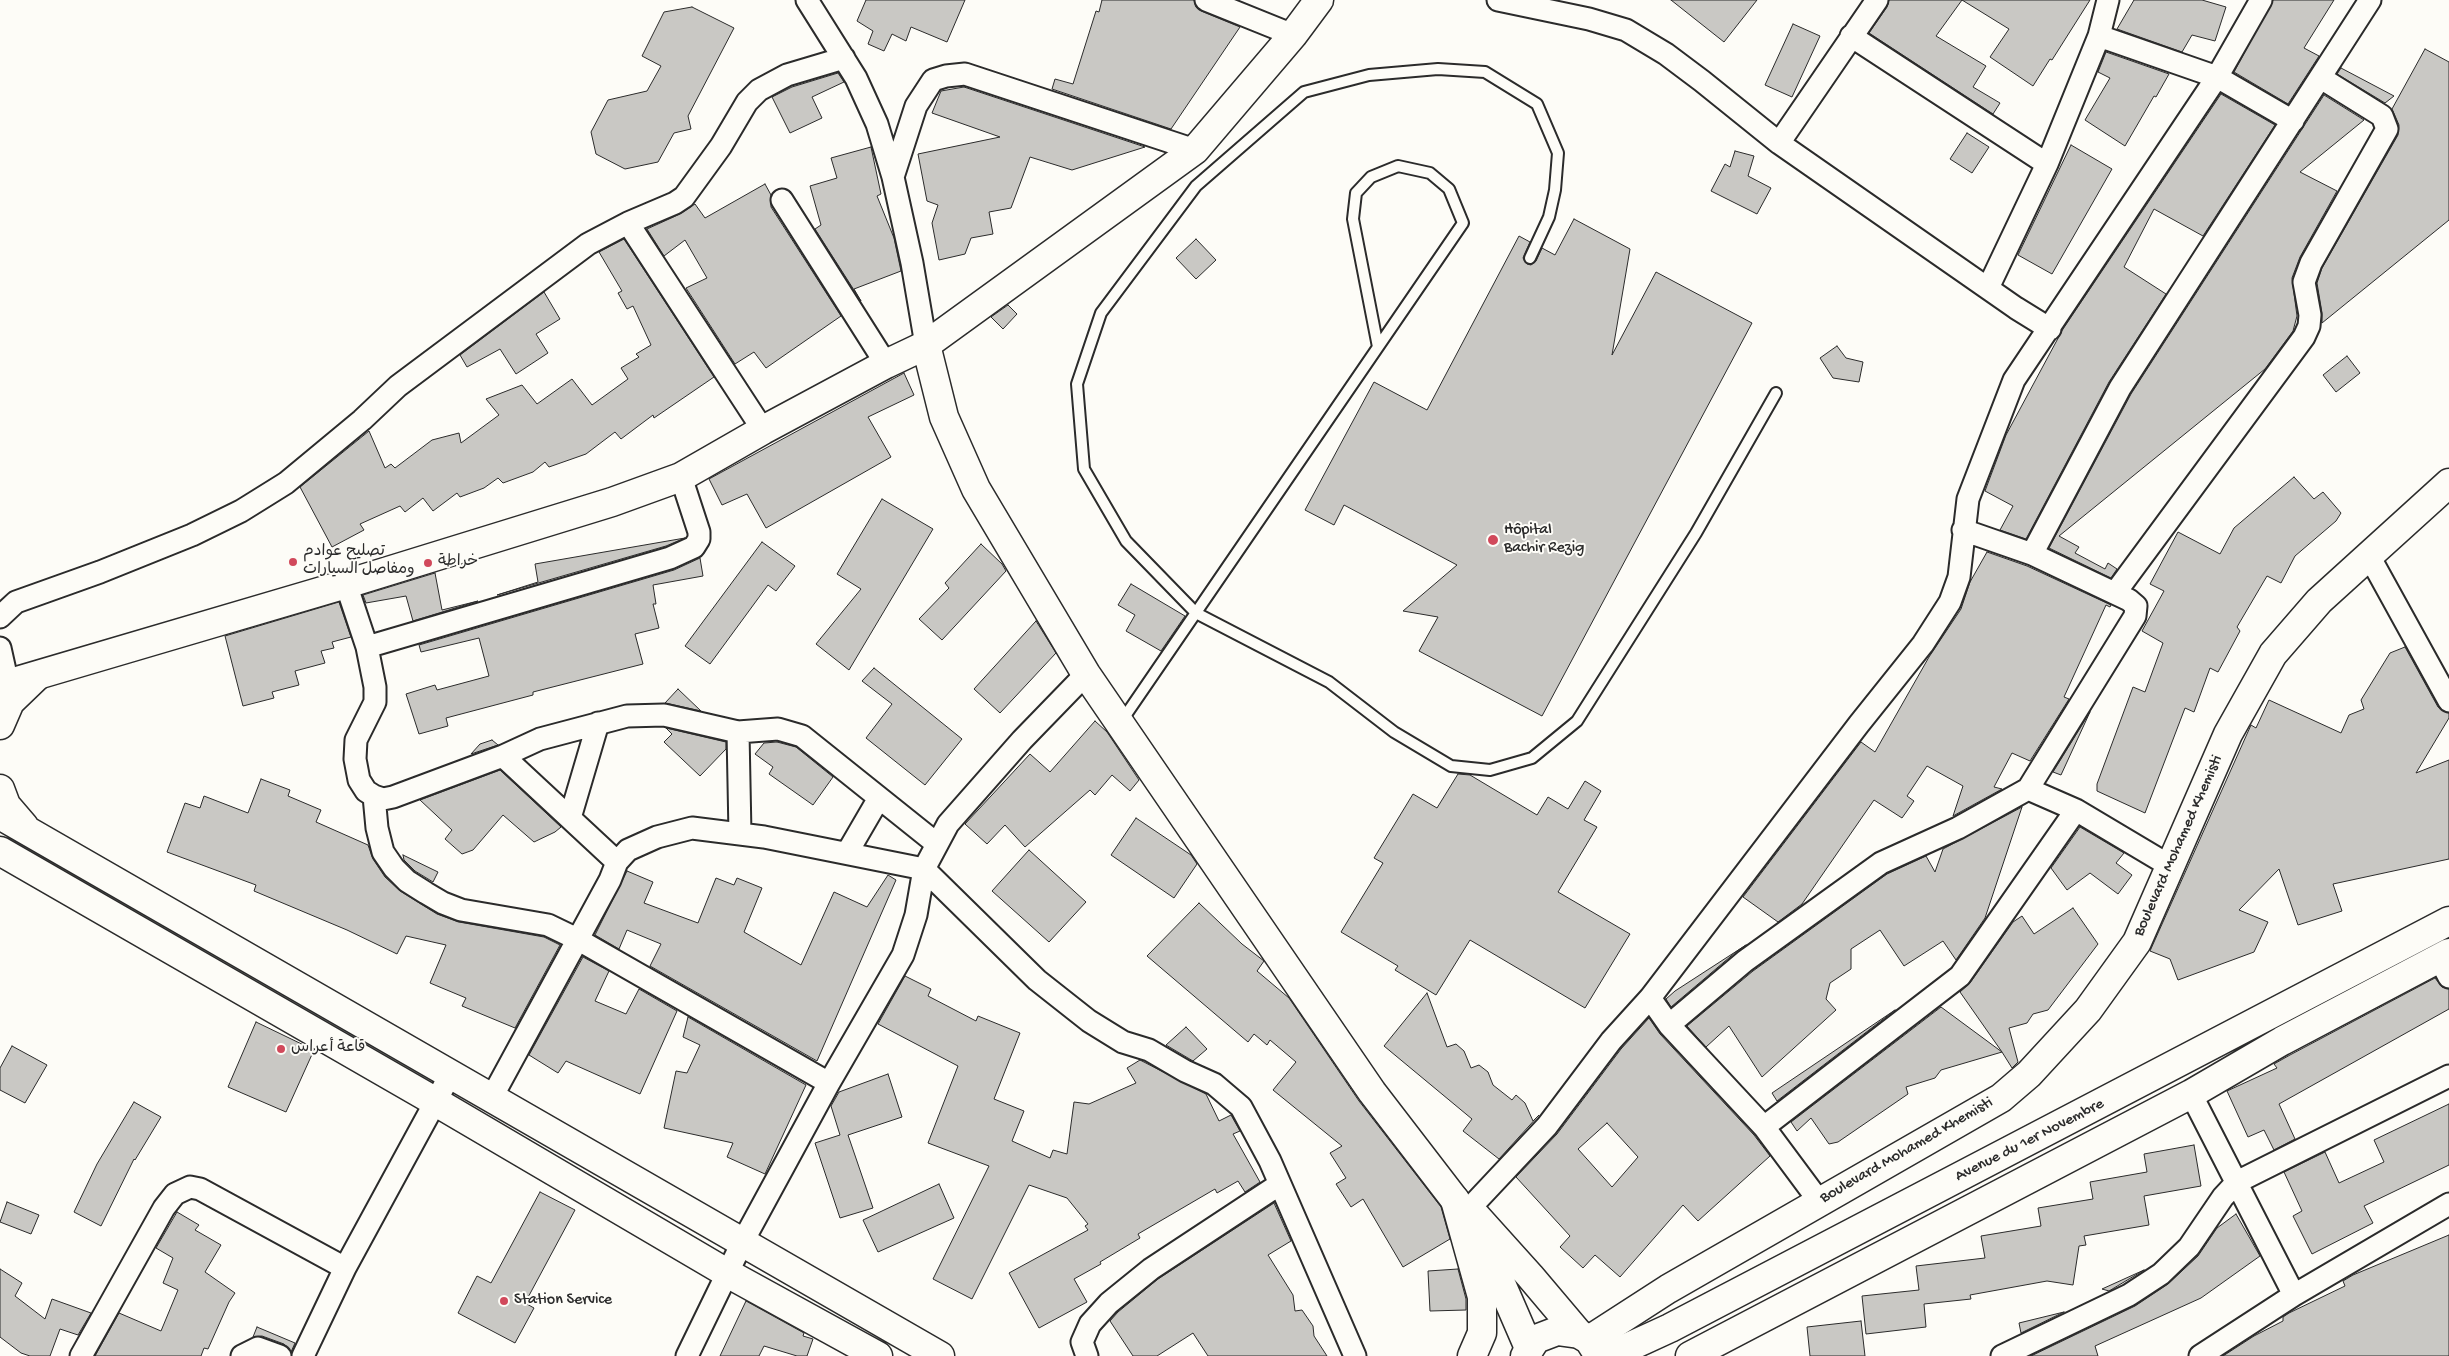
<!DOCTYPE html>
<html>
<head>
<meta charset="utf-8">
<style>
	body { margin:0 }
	canvas { display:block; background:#fdfcf7 }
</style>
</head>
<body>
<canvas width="2449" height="1356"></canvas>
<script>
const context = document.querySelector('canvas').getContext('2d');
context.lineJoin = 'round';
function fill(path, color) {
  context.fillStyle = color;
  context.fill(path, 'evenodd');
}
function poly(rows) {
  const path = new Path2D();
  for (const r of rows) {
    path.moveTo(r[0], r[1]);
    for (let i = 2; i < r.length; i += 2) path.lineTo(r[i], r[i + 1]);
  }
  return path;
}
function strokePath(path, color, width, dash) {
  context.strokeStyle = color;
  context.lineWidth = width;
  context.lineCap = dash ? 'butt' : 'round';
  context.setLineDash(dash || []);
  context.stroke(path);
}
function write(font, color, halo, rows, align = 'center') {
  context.font = font + ' "Gochi Hand","Playpen Sans Arabic",sans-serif';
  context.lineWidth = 4;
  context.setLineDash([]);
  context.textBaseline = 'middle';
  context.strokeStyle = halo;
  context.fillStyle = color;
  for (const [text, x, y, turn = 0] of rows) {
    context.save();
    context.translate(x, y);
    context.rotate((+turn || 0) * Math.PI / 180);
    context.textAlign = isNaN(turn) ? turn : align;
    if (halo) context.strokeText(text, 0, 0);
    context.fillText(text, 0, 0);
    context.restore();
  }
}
const building = poly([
	[866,0,965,0,947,42,911,27,906,41,892,34,884,51,868,44,873,31,857,21,866,0],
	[1102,0,1194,0,1196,7,1201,11,1240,27,1171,129,1052,89,1055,79,1073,84,1096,11,1099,12,1102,0],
	[1671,0,1757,0,1724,42,1671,0],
	[1889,0,2090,0,2052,60,2050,59,2033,86,1990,57,2009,29,1962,0,1936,36,1986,66,1973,87,2000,103,1993,114,1869,33,1887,7,1889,0],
	[2134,0,2202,0,2226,7,2215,41,2192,35,2182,52,2117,29,2134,0],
	[2273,0,2334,0,2304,48,2319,56,2288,104,2234,72,2273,0],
	[692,7,734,28,688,116,691,129,674,133,658,162,625,169,596,154,591,132,608,100,647,91,661,66,642,56,664,12,692,7],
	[1793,24,1820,36,1792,97,1765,85,1793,24],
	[2425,49,2449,62,2449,220,2322,323,2322,313,2317,283,2322,268,2398,135,2399,125,2392,109,2425,49],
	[2106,52,2169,74,2156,97,2154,96,2125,146,2085,120,2110,78,2098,72,2106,52],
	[2341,68,2394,96,2385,103,2337,74,2341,68],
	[838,73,844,82,812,97,822,118,790,133,772,97,792,87,838,73],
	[964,87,1145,147,1072,170,1030,157,1011,208,989,212,993,234,971,238,965,254,939,260,932,223,938,205,927,201,918,154,1000,137,932,113,941,91,964,87],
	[2221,94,2275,125,2203,236,2154,209,2124,267,2166,294,2109,382,2026,539,2000,530,2013,506,1985,491,2006,435,2063,329,2221,94],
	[2324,95,2364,120,2300,172,2337,191,2300,257,2292,278,2297,316,2293,331,2265,369,2059,536,2079,547,2075,553,2105,569,2108,563,2117,569,2111,578,2049,548,2131,394,2324,95],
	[1967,133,1989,147,1972,173,1950,159,1967,133],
	[2071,145,2112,169,2052,274,2018,255,2071,145],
	[871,147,881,194,877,196,894,238,901,271,854,289,861,301,815,229,821,225,810,186,837,178,831,158,871,147],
	[1735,151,1754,156,1748,176,1771,188,1757,214,1711,191,1725,164,1730,167,1735,151],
	[765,184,771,195,771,207,841,316,766,368,754,352,735,364,686,288,707,278,685,240,664,256,647,229,680,214,695,204,705,218,765,184],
	[1574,219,1630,249,1612,355,1656,272,1752,323,1542,716,1419,651,1438,617,1403,611,1457,565,1344,505,1334,525,1305,510,1374,382,1427,410,1519,236,1530,242,1523,258,1527,264,1531,265,1536,261,1542,248,1555,255,1574,219],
	[624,239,714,377,654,418,653,415,621,439,615,432,586,454,549,467,545,462,533,472,503,483,498,478,484,488,460,497,457,493,433,511,423,498,405,512,400,506,360,524,364,530,332,547,300,487,369,431,385,468,391,464,395,468,432,440,459,433,461,443,499,415,486,399,522,385,537,404,572,379,592,405,628,379,621,368,639,357,636,354,651,345,633,306,627,309,618,293,622,291,599,252,624,239],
	[1196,239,1216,260,1196,279,1176,258,1196,239],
	[544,292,560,319,536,334,548,353,516,374,500,349,467,367,460,355,544,292],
	[1008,305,1017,314,1003,329,991,317,1008,305],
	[1837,346,1846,358,1863,362,1859,382,1833,378,1820,358,1837,346],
	[2347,356,2360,373,2336,392,2323,375,2347,356],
	[904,373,914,395,868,417,891,457,766,528,747,494,722,505,709,479,904,373],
	[2294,477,2314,499,2323,492,2341,513,2336,521,2295,556,2281,583,2267,576,2237,627,2240,631,2218,672,2210,668,2194,712,2185,708,2145,813,2097,791,2097,784,2133,687,2145,692,2163,643,2142,631,2164,591,2150,584,2178,532,2220,554,2234,528,2294,477],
	[882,499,933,529,849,670,816,644,861,589,837,574,882,499],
	[685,538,666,546,497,595,538,582,535,564,685,538],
	[762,542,795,566,776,591,768,585,710,664,685,646,762,542],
	[981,544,1002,564,1006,571,942,640,919,619,949,588,945,583,981,544],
	[1987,552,2027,566,2111,605,2110,607,2106,605,2064,697,2069,699,2030,761,2012,753,1994,787,2002,789,1953,816,1963,786,1927,766,1907,796,1914,801,1902,818,1874,800,1802,904,1778,922,1743,897,1861,742,1875,752,1929,657,1961,609,1970,582,1987,552],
	[700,558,703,576,653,585,656,604,653,604,659,628,635,634,643,664,533,692,533,695,446,718,448,726,419,734,406,694,435,685,437,690,489,676,479,638,421,652,419,645,674,570,700,558],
	[435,573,442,610,478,601,413,621,406,596,366,603,363,595,435,573],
	[1131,584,1185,616,1161,651,1126,631,1135,615,1118,605,1131,584],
	[339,602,351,637,332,642,334,648,321,651,325,663,295,671,299,685,272,692,274,698,243,706,225,636,339,602],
	[1036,621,1056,653,1000,713,974,689,1036,621],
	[2405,647,2438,707,2449,713,2449,718,2416,773,2449,760,2449,859,2333,884,2342,911,2298,925,2279,869,2239,910,2268,922,2254,952,2178,980,2170,959,2150,951,2251,725,2256,728,2269,700,2341,733,2349,715,2364,709,2361,700,2390,653,2405,647],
	[874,668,962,739,925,785,866,738,892,704,862,681,874,668],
	[678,689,701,711,665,703,678,689],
	[2090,712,2061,775,2053,772,2090,712],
	[1095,721,1107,732,1139,780,1130,791,1112,775,1095,795,1090,790,1025,847,1005,825,987,844,965,824,1030,754,1050,772,1095,721],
	[666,728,726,742,726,749,700,776,664,742,672,734,666,728],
	[492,740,498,745,471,754,480,744,492,740],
	[777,742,796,747,833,777,813,805,769,774,773,767,755,754,764,743,777,742],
	[500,770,561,827,555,832,534,842,503,815,473,850,462,854,445,839,452,830,420,800,500,770],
	[1458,774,1470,775,1537,815,1548,797,1568,809,1585,781,1601,791,1584,820,1597,827,1558,892,1630,934,1585,1008,1470,940,1436,995,1395,970,1398,966,1341,932,1383,863,1374,858,1413,794,1437,808,1458,774],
	[261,779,290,790,288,796,321,810,316,822,368,845,373,859,385,877,400,891,437,914,459,922,544,937,560,945,515,1028,462,1006,466,998,430,983,446,945,406,936,397,954,347,930,254,891,256,885,167,852,185,803,200,808,204,796,248,813,261,779],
	[2022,807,1985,918,1956,960,1943,941,1904,966,1880,930,1851,949,1851,969,1830,983,1826,999,1836,1010,1762,1077,1729,1026,1706,1047,1687,1026,1753,971,1887,874,1926,856,1935,872,1943,849,2022,807],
	[1136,818,1191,855,1197,864,1174,898,1111,855,1136,818],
	[2080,827,2124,853,2116,863,2132,875,2118,894,2090,873,2067,890,2051,868,2080,827],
	[1029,850,1086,902,1049,942,992,891,1029,850],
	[403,855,438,872,433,882,415,871,404,860,403,855],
	[627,871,653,882,644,903,698,923,716,878,734,885,737,878,762,888,744,932,801,965,834,892,867,907,888,875,896,880,817,1061,650,966,661,944,627,930,619,949,595,935,627,871],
	[1199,903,1242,944,1264,961,1257,971,1289,998,1359,1101,1441,1207,1450,1239,1403,1267,1363,1199,1351,1207,1336,1184,1346,1178,1330,1153,1342,1146,1273,1090,1296,1062,1270,1040,1267,1045,1254,1034,1248,1042,1147,956,1199,903],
	[2073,908,2098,944,2048,1010,2033,1014,2027,1023,2009,1028,2018,1062,2012,1068,2002,1052,1941,1070,1935,1078,1906,1087,1908,1094,1838,1142,1829,1144,1811,1118,1797,1131,1791,1122,1941,1007,2002,1052,1960,992,1970,983,2013,922,2022,916,2034,934,2073,908],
	[1746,945,1737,951,1671,1007,1666,999,1675,991,1746,945],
	[583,957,609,971,595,1001,626,1014,639,989,677,1011,640,1094,566,1061,558,1073,529,1055,583,957],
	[905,976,931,989,928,996,976,1021,978,1016,1020,1033,994,1099,1024,1111,1012,1141,1050,1158,1053,1150,1067,1154,1074,1102,1089,1104,1136,1083,1127,1068,1140,1060,1206,1094,1219,1121,1231,1115,1240,1131,1233,1134,1260,1182,1245,1192,1238,1181,1217,1193,1215,1189,1138,1234,1140,1238,1100,1262,1101,1264,1074,1279,1087,1302,1039,1328,1009,1273,1088,1230,1085,1226,1088,1224,1067,1198,1029,1185,972,1299,933,1279,989,1166,928,1143,958,1066,878,1024,905,976],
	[2435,978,2442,987,2449,989,2449,1009,2279,1104,2295,1139,2274,1150,2264,1130,2248,1137,2227,1091,2277,1068,2274,1064,2290,1055,2435,978],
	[1427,993,1447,1047,1456,1044,1464,1051,1471,1068,1479,1065,1488,1072,1493,1085,1512,1100,1516,1095,1525,1103,1533,1121,1539,1115,1499,1159,1463,1131,1472,1119,1384,1046,1427,993],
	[1895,1010,1777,1101,1772,1093,1895,1010],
	[688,1017,806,1085,765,1174,727,1157,733,1143,664,1128,676,1071,687,1073,700,1045,683,1037,688,1017],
	[1649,1018,1660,1034,1754,1135,1770,1156,1698,1221,1683,1205,1620,1277,1595,1255,1583,1268,1560,1247,1570,1236,1516,1177,1557,1134,1621,1049,1649,1018],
	[1607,1123,1638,1157,1612,1187,1578,1149,1607,1123],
	[256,1022,314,1050,286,1112,228,1087,256,1022],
	[1186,1027,1207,1049,1193,1061,1166,1045,1186,1027],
	[12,1046,47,1065,25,1103,0,1090,0,1068,12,1046],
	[888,1074,902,1117,848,1135,873,1208,840,1218,815,1143,840,1135,831,1106,839,1092,888,1074],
	[134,1102,161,1117,135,1160,134,1159,101,1226,74,1212,97,1164,134,1102],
	[2449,1104,2449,1165,2364,1206,2373,1223,2312,1254,2293,1216,2302,1211,2284,1172,2325,1152,2339,1183,2384,1162,2374,1140,2449,1104],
	[2194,1145,2201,1186,2144,1196,2149,1225,2084,1236,2086,1245,2079,1246,2073,1285,2047,1281,1970,1295,1971,1299,1924,1304,1926,1327,1866,1334,1862,1296,1919,1290,1916,1266,1985,1258,1981,1236,2041,1226,2038,1208,2093,1199,2090,1182,2147,1172,2144,1154,2194,1145],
	[939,1184,954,1218,878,1252,863,1220,939,1184],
	[540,1192,575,1210,525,1303,534,1308,515,1343,458,1313,477,1276,491,1283,540,1192],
	[7,1202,39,1215,31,1234,0,1222,7,1202],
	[1274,1203,1291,1241,1268,1255,1293,1295,1295,1311,1302,1310,1313,1326,1314,1336,1327,1356,1208,1356,1193,1333,1157,1356,1133,1356,1110,1321,1118,1312,1158,1279,1274,1203],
	[177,1212,199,1225,195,1230,221,1245,205,1272,235,1293,229,1302,208,1349,204,1348,201,1356,95,1356,119,1313,161,1331,178,1290,163,1283,173,1258,156,1248,177,1212],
	[2236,1214,2260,1256,2201,1298,2095,1346,2098,1356,2031,1356,2135,1306,2168,1284,2198,1256,2217,1228,2236,1214],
	[2449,1235,2449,1356,2223,1356,2254,1336,2283,1321,2283,1317,2289,1313,2345,1286,2343,1281,2353,1275,2449,1235],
	[0,1269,22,1283,15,1296,45,1319,52,1299,91,1313,78,1335,60,1329,50,1356,30,1356,21,1353,0,1337,0,1269],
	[1458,1269,1466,1299,1466,1310,1430,1311,1428,1271,1458,1269],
	[2144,1270,2109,1291,2102,1289,2144,1270],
	[746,1301,804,1333,803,1336,813,1339,807,1356,797,1356,764,1346,759,1356,720,1356,746,1301],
	[2064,1312,2021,1333,2019,1323,2064,1312],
	[1861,1321,1865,1356,1810,1356,1807,1327,1861,1321],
	[257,1327,295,1343,291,1352,284,1344,262,1336,253,1337,257,1327]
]);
const lane = poly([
	[1530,258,1549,217,1555,190,1558,153,1537,104,1485,72,1438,69,1369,75,1304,92,1196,186,1101,313,1077,384,1084,469,1126,541,1196,613,1329,682,1394,732,1451,766,1490,770,1532,758,1577,721,1696,533,1776,393],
	[1121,722,1463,223,1449,189,1430,173,1398,166,1371,177,1356,193,1353,219,1378,347]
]);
const street = poly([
	[807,0,856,78,877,124,893,177,912,263,926,345],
	[1206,0,1293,35],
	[1498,0,1589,19,1626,30,1666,54,1702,81,1779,143,2016,308,2050,329],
	[1851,36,2047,164],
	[2099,36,2217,77,2293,121],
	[1779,143,1877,0],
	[893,177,916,106,933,80,946,76,965,74,1195,150],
	[782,200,886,364],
	[628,223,763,430],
	[1988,288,2047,164,2099,36,2108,0],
	[2032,554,2120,388,2370,0],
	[2368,554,2449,701],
	[346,584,367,647,375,687,375,702,356,740,355,759,359,780,366,791,374,796,383,799,393,797,503,756,540,739,627,716,664,715,738,732,778,729,802,736,937,844],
	[2115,593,2304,337,2309,326,2310,315,2304,282,2311,263,2387,129,2382,116,2321,78],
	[0,617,16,602,100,572,192,535,241,511,286,483,362,420,398,386,588,244,628,223,675,203,684,197,721,146,747,102,759,90,787,75,844,58],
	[367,647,670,558,694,547,699,539,699,532,681,477],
	[0,648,8,684],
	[738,732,740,834],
	[503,756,617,862],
	[2028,789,2076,810,2170,866],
	[374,796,377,828,383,852,394,868,407,881,426,893,443,903,461,910,548,925,577,939,829,1083],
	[570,818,598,723],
	[847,853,879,798],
	[2439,958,2449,977],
	[1650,998,1669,1025,1764,1127,1819,1201],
	[1669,1025,1745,961,1881,863,1958,828,2028,789,2135,616,2136,606,2129,600,2032,554,1963,530],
	[2191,1094,2294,1295],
	[492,1097,610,880,617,862,628,850,657,837,692,828,764,837,924,869,1037,980,1089,1021,1123,1042,1149,1050,1185,1071,1214,1084,1241,1107,1270,1161,1355,1356],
	[1764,1127,1960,976,2076,810],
	[1469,1209,1547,1126,1611,1041,1650,998,1859,724,1923,644,1950,602,1959,577,1968,499,2014,380,2217,77,2261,0],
	[81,1356,164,1208,175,1194,190,1187,200,1189,345,1268],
	[242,1356,258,1348,280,1356],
	[303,1356,345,1268,450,1075],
	[687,1356,742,1243,829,1083,903,955,916,915,924,869,948,824,1022,740,1086,674],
	[1087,1356,1082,1342,1090,1324,1109,1303,1151,1269,1280,1184],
	[2002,1356,2129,1295,2161,1274,2189,1247,2223,1197,2237,1182,2449,1076],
	[2200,1356,2294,1295,2449,1204]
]);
const secondary = poly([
	[926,345,944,417,976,489,1086,674,1372,1092,1455,1200,1503,1288,1529,1348],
	[0,686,346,584,612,502,681,477,763,430,886,364,926,345,1195,150,1293,35,1319,0],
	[1476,1216,1530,1276,1579,1334],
	[1589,1340,1668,1289,2001,1098,2029,1074,2088,1010,2137,942,2228,734,2273,654,2319,601,2449,483]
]);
const primary = poly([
	[0,725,10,702,36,677],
	[0,789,6,805,24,826],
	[0,815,940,1356],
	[0,851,436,1102,727,1273,878,1356],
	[1455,1200,1482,1297,1482,1333,1472,1356],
	[1525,1356,1536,1339,1557,1331,1579,1334,1589,1340,1599,1356],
	[1609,1356,1670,1328,2449,921],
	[1690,1356,2191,1094,2282,1041,2449,953]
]);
const markers = [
	[1493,540,6,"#d1495b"],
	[293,562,5,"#d1495b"],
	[428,563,5,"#d1495b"],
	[281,1049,5,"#d1495b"],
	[504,1301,5,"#d1495b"]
];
const poiNames = [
	["Hôpital",1504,531],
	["Bachir Rezig",1504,549],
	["تصليح عوادم",303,553],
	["ومفاصل السيارات",303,571],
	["خراطة",438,563],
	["قاعة أعراس",291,1049],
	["Station Service",514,1301]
];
const streetNames = [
	["Boulevard Mohamed Khemisti",2179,846,-66],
	["Avenue du 1er Novembre",2030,1141,-27],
	["Boulevard Mohamed Khemisti",1907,1151,-30]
];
fill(building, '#c9c8c4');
strokePath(building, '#2b2b2b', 1);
strokePath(lane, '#2b2b2b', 14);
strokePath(street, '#2b2b2b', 25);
strokePath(secondary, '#2b2b2b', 31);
strokePath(primary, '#2b2b2b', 31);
strokePath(lane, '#fdfcf7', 10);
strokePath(street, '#fdfcf7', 21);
strokePath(secondary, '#fdfcf7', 28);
strokePath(primary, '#fdfcf7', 28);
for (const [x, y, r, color] of markers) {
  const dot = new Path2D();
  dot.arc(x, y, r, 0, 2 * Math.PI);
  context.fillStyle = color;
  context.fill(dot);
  strokePath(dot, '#fdfcf7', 2);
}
write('16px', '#2b2b2b', '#fdfcf7', poiNames, 'left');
write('16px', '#2b2b2b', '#fdfcf7', streetNames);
</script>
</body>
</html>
